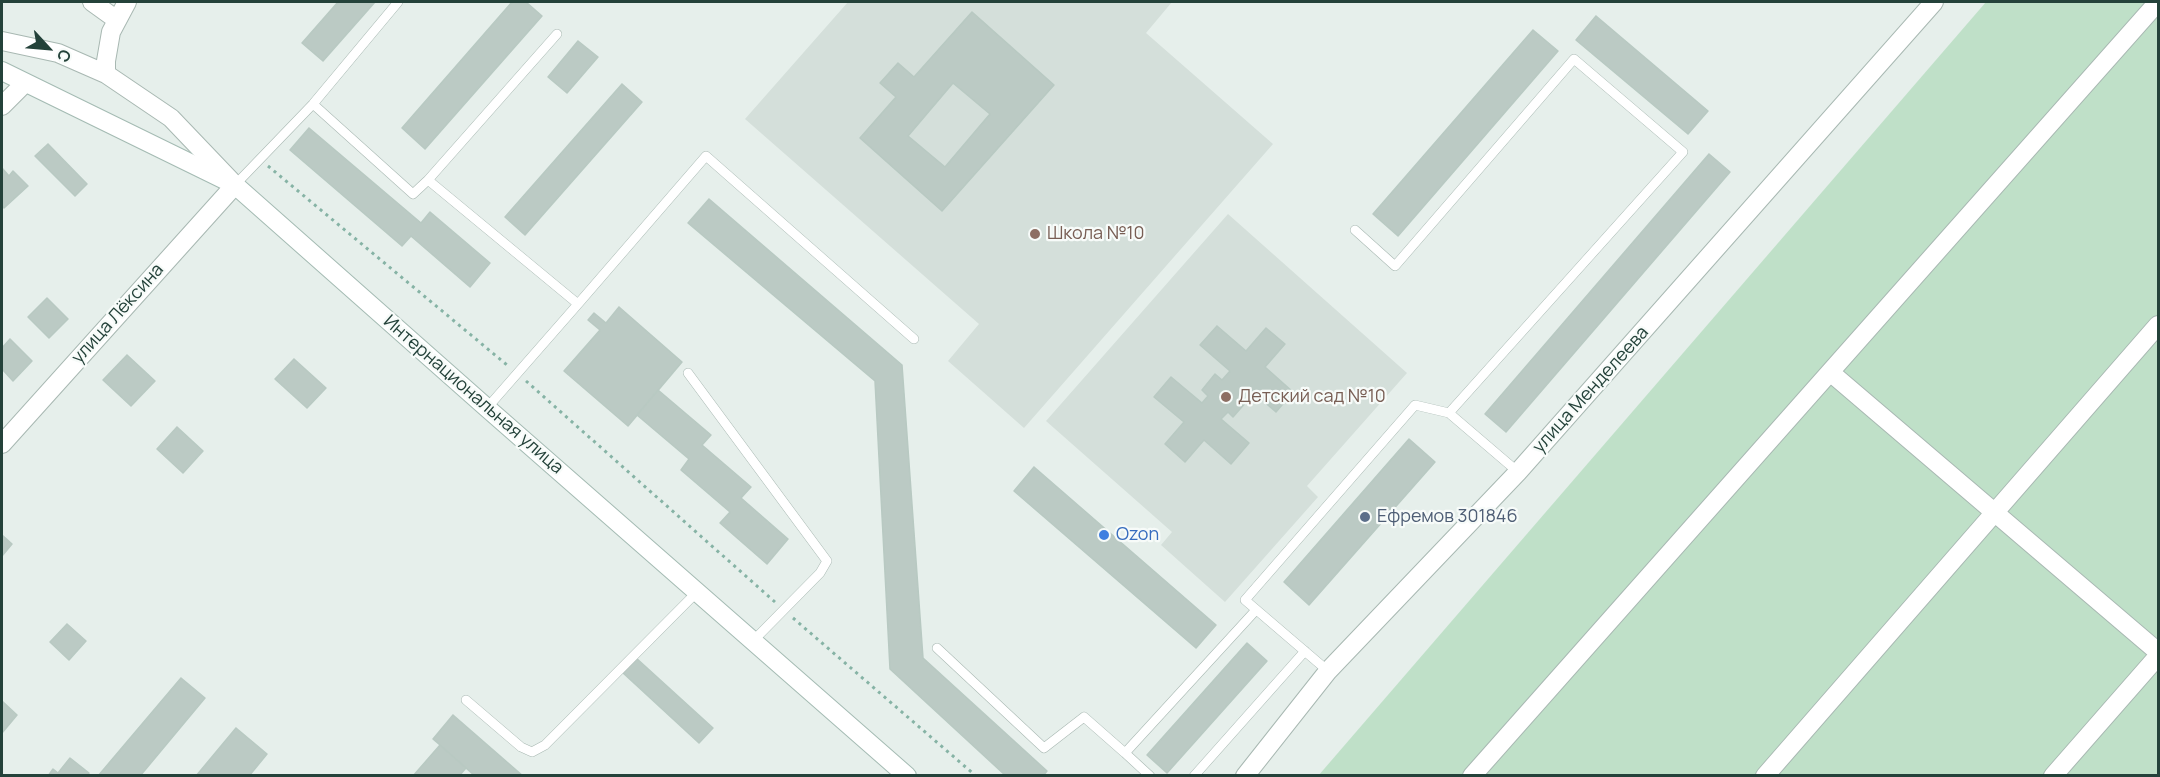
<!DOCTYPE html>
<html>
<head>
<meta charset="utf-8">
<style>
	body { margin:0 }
	#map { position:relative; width:2160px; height:777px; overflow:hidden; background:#e6efeb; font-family:Manrope,sans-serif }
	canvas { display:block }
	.frame { position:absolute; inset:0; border:3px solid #24423a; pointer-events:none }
	.north { position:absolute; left:18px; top:18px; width:60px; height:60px; -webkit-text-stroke:4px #f7fbf9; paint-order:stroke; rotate:116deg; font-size:16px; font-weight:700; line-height:24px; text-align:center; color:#24423a }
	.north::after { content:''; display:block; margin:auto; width:21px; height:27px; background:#24423a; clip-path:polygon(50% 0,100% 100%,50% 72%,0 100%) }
</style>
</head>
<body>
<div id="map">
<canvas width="2160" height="777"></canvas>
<div class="frame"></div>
<div class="north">С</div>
</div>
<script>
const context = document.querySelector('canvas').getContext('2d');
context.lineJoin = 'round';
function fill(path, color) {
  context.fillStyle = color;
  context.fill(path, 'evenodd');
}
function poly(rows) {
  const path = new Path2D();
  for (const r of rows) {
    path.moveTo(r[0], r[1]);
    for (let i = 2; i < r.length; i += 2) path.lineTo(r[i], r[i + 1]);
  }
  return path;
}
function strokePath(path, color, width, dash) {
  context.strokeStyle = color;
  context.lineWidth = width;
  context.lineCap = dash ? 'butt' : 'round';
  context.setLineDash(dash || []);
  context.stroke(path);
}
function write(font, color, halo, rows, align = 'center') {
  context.font = font + ' Manrope,sans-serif';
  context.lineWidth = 4.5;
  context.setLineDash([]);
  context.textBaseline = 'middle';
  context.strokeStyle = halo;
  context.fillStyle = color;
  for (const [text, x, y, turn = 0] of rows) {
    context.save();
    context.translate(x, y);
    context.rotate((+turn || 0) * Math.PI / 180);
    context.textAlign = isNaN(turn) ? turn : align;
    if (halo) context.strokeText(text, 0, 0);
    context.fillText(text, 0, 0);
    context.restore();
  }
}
const built = poly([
	[848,2,1172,2,1146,33,1273,144,1024,428,948,361,979,324,745,119],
	[1228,214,1407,373,1307,486,1318,497,1225,602,1161,545,1172,532,1046,421]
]);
const green = poly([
	[1986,2,2158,2,2158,775,1318,776]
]);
const building = poly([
	[338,2,375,2,323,61,302,43,338,2],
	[512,2,526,2,542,16,425,149,402,128,512,2],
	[972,12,1054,85,942,211,860,138,896,97,880,83,898,63,914,77,972,12],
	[953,83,990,114,945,167,908,136,953,83],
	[1596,16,1708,111,1688,134,1576,40,1596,16],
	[1533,30,1558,51,1398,236,1373,214,1533,30],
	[578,41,598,57,567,93,548,77,578,41],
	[622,84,642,102,525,235,505,217,622,84],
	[309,128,421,223,430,212,490,263,470,287,411,236,402,246,290,150,309,128],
	[48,144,87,184,75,196,35,156,48,144],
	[1709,154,1730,172,1506,432,1485,414,1709,154],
	[2,168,9,176,13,171,28,186,4,208,2,205,2,168],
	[709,199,902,365,923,658,1047,771,1043,776,1006,776,890,669,875,381,688,223,709,199],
	[47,298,68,319,49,338,28,317,47,298],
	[619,307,682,362,628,426,564,371,600,330,588,320,594,313,606,323,619,307],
	[1217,326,1246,351,1266,328,1285,344,1265,367,1293,392,1276,412,1248,388,1241,396,1247,401,1233,417,1228,412,1221,419,1249,443,1231,464,1204,440,1185,462,1165,444,1184,422,1154,397,1171,377,1202,403,1208,396,1202,390,1215,374,1222,380,1230,371,1200,345,1217,326],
	[10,339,32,361,13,381,2,369,2,348,10,339],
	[127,355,155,381,131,406,103,380,127,355],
	[294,359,326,388,307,408,275,379,294,359],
	[658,390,711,435,702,445,751,487,741,498,788,539,767,564,720,523,730,512,681,470,689,459,637,415,658,390],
	[177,427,203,451,183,473,157,449,177,427],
	[1409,439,1435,462,1309,605,1284,582,1409,439],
	[1034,467,1216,625,1196,648,1014,491,1034,467],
	[2,535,12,544,2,556,2,535],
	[67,624,86,641,69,660,50,642,67,624],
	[1247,643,1267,661,1167,773,1147,755,1247,643],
	[635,657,713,728,699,743,622,672,635,657],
	[181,678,205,698,140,776,98,776,181,678],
	[2,701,17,715,2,733,2,701],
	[453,715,523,776,475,776,440,745,433,739,453,715],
	[236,728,267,754,249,776,196,776,236,728],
	[440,745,466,768,459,776,413,776,440,745],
	[70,758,89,773,87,776,48,776,53,769,58,773,70,758]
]);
const path = poly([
	[268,166,507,365],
	[526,381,775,602],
	[793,618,976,776]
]);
const lane = poly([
	[313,104,413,194,428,180,578,304,487,408],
	[428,180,557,34],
	[235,185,313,104,398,2],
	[1355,230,1395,266,1574,59,1683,152,1449,413],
	[578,304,706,156,914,339],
	[688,373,827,561,820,573,753,641],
	[937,648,1044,748,1084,717,1125,753],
	[1328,671,1245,600,1415,405,1449,413,1518,472],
	[466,700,521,747,532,752,545,745,697,592],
	[1150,776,1125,753,1256,610],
	[1194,776,1305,651]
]);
const street = poly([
	[92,2,117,20],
	[2,41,58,53,106,74],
	[2,106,25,83],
	[1830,372,2158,652],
	[2,444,235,185,171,118,106,74,106,61,111,32,127,2],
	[1245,776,1328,671,1518,472,1934,2],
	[1472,776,2158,2],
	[1765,776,2158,325],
	[2053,776,2158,656]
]);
const secondary = poly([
	[2,71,235,185,487,408,907,776]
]);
const markers = [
	[1035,234,6,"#8d6e63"],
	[1226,397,6,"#8d6e63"],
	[1365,517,6,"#5c6f8a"],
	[1104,535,6,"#3f7fe0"]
];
const educationNames = [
	["Школа №10",1047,234],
	["Детский сад №10",1238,397]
];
const streetNames = [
	["улица Лёксина",118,314,-48],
	["улица Менделеева",1591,390,-48],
	["Интернациональная улица",473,395,41]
];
const serviceNames = [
	["Ефремов 301846",1377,517]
];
const shopNames = [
	["Ozon",1116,535]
];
fill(built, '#d4dfda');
fill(green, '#bfe0c8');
fill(building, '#bbcac4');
strokePath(building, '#b8c9c2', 1.5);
strokePath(lane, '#a8b8b2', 10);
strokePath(street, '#a8b8b2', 20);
strokePath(secondary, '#a4bbb3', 20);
strokePath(path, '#86b3a5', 3, [3, 4.5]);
strokePath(lane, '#fff', 9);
strokePath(street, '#fff', 18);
strokePath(secondary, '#fff', 18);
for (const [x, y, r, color] of markers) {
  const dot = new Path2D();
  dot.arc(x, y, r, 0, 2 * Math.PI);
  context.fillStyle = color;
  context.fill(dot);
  strokePath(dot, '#f7fbf9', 2);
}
write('18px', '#785e54', '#f7fbf9', educationNames, 'left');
write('18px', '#24423a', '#f7fbf9', streetNames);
write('18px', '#4e5e75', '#f7fbf9', serviceNames, 'left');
write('18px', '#366cbe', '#f7fbf9', shopNames, 'left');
</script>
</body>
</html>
